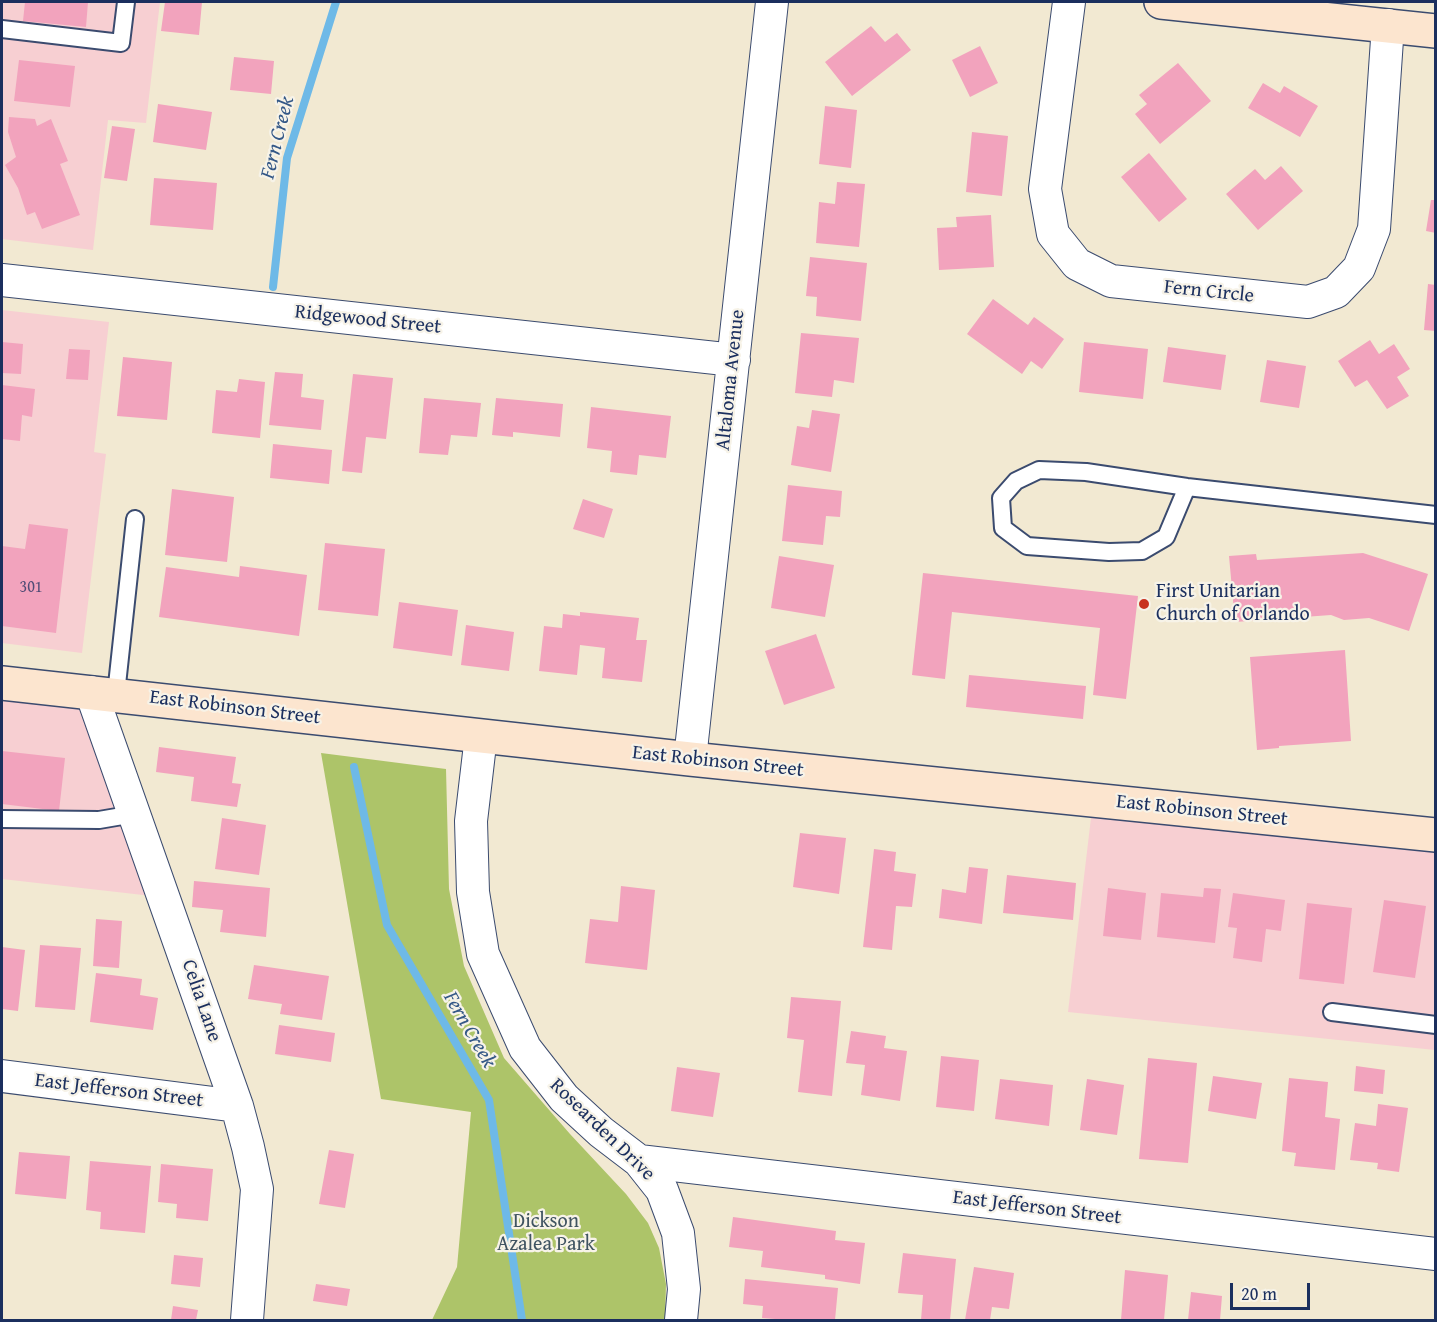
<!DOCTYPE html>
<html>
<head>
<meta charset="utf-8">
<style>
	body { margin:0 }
	#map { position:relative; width:1437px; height:1322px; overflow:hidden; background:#f2e9d2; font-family:"Gentium Book Plus",serif }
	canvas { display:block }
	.frame { position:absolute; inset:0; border:3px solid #1b2f5e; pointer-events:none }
	.scale { position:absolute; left:1230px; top:1283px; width:80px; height:27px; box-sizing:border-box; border:3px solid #1b2f5e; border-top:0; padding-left:8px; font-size:18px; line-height:21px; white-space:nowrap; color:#1b2f5e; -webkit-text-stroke:4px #f7f3e8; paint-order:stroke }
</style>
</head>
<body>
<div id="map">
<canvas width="1437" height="1322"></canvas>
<div class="frame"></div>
<div class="scale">20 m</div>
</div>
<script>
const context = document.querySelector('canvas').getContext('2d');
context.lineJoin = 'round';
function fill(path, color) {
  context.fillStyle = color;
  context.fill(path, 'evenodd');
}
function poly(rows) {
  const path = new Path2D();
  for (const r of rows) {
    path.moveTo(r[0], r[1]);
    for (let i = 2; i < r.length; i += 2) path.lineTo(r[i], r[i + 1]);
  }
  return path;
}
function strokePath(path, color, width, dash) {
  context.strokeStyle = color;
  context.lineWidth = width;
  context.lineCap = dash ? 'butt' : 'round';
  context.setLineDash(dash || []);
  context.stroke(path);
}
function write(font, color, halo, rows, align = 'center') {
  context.font = font + ' "Gentium Book Plus",serif';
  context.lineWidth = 4.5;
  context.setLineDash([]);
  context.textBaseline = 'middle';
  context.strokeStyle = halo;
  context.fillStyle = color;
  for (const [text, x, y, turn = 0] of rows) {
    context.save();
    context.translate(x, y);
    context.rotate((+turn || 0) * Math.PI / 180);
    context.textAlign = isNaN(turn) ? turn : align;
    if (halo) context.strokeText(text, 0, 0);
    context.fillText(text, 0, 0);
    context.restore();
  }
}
const built = poly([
	[2,2,160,2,146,123,108,120,93,250,2,239],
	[2,310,109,322,94,452,106,454,82,653,2,643],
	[2,683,77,691,152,896,2,879],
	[1093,801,1435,838,1435,1050,1068,1012]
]);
const green = poly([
	[321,753,446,769,449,889,464,966,504,1058,570,1134,626,1194,648,1223,659,1248,666,1284,665,1320,432,1320,457,1267,471,1112,381,1099]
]);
const stream = poly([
	[273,287,287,158,336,2],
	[354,767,387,925,489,1100,522,1320]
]);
const building = poly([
	[25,2,88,2,86,27,23,21],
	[165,2,202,2,199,35,161,31],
	[871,26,885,42,897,33,911,50,852,96,825,62],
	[980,46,998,83,970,97,952,60],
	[234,57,274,61,271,94,230,90],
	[19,60,75,66,70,107,14,101],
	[1178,63,1211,101,1160,144,1135,114,1147,104,1139,95],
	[1263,83,1280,93,1284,86,1318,106,1300,137,1248,108],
	[158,104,212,112,206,150,153,142],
	[825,106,857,110,851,168,819,164],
	[9,117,35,119,37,126,51,119,68,161,60,164,80,215,42,229,35,212,27,215,18,188,5,165,16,157,8,132],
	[112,126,135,129,127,181,104,178],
	[972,132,1008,136,1002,196,966,192],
	[1149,153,1187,199,1159,222,1121,177],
	[1281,166,1303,191,1258,230,1226,194,1255,169,1265,180],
	[154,178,217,183,213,230,150,225],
	[837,182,865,184,859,247,816,243,819,202,835,204],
	[1431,200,1436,200,1436,233,1426,231],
	[991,215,994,267,939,270,937,228,957,227,956,217],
	[810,257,867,263,861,321,816,316,817,297,806,296],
	[1428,284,1436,285,1436,331,1424,330],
	[993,299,1028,325,1034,317,1064,339,1042,369,1031,361,1022,374,967,334],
	[801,333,859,338,854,383,834,380,832,397,795,393],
	[1370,340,1379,354,1394,344,1410,369,1397,377,1409,396,1387,409,1367,380,1355,387,1338,361],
	[2,342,23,344,21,374,2,373],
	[1084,342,1148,349,1143,399,1079,392],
	[1168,347,1226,355,1221,390,1163,382],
	[69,349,90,350,88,380,66,379],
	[123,357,172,362,167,420,117,416],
	[1267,360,1306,366,1299,408,1260,402],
	[275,372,303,374,301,397,324,400,321,430,269,425],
	[353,374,393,378,386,439,366,437,362,473,342,471],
	[239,379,265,382,260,438,212,433,216,390,237,392],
	[2,385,35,389,32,417,22,415,20,441,2,439],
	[424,398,481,403,477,437,451,435,448,455,419,453],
	[496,398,563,404,560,437,513,432,513,437,492,435],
	[591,407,671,416,666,458,639,455,637,475,610,472,612,451,587,448],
	[812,410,840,414,831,472,791,465,797,426,809,428],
	[273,444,332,450,329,484,270,478],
	[788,485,842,491,840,517,826,516,823,545,782,541],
	[172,489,234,497,227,562,165,555],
	[583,499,613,509,604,538,573,529],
	[29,524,68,529,56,633,2,626,2,546,25,549],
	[325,543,385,549,378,616,318,610],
	[1363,553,1428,574,1409,631,1369,618,1344,620,1331,615,1235,622,1229,556,1256,554,1257,560],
	[779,556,834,565,825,617,771,608],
	[240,566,307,575,299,636,159,617,166,567,239,577],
	[923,573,1138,596,1126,699,1093,695,1100,628,952,612,945,679,912,675],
	[399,602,458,610,452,656,393,648],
	[580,612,639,618,636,640,647,640,642,682,602,678,605,648,580,645,577,675,539,671,544,626,562,628,563,614,580,616],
	[466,625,514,632,509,671,461,665],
	[816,634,835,688,784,705,765,651],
	[1345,650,1351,741,1279,746,1279,748,1257,750,1250,657],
	[969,675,1086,686,1083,719,966,707],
	[159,747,236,757,232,783,241,784,237,807,191,801,194,777,156,772],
	[2,751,65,758,59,811,2,804],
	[222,818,266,825,259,875,215,869],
	[800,833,846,838,839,894,793,887],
	[874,849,896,852,894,871,916,874,912,907,896,906,892,950,863,947],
	[969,867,988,869,982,924,939,918,942,889,966,893],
	[1007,875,1076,883,1073,920,1003,913],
	[194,881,270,888,266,937,220,932,223,910,192,907],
	[621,886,655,890,647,970,585,963,590,919,618,922],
	[1108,888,1146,893,1141,940,1103,936],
	[1204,888,1221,889,1215,943,1157,937,1161,893,1203,897],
	[1233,893,1285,900,1281,931,1266,929,1262,962,1233,958,1237,928,1228,927],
	[1384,900,1426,906,1415,978,1373,972],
	[1307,903,1352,908,1344,984,1299,979],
	[96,919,122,921,119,968,93,966],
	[40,945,81,948,75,1010,35,1007],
	[2,947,25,950,18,1011,2,1009],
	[254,965,329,976,322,1020,280,1014,282,1004,248,999],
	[96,973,142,979,140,995,158,998,153,1030,90,1022],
	[791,997,841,1001,832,1096,798,1092,804,1040,787,1038],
	[279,1025,335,1033,331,1062,275,1054],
	[851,1031,886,1036,884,1048,907,1051,900,1101,861,1095,865,1065,846,1063],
	[941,1056,979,1060,974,1111,936,1107],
	[1148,1058,1197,1063,1188,1163,1139,1159],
	[1356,1066,1385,1070,1383,1094,1354,1091],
	[677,1067,720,1073,713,1117,671,1111],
	[1213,1076,1262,1083,1256,1119,1208,1111],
	[1289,1078,1328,1082,1325,1117,1340,1119,1335,1170,1294,1166,1296,1153,1282,1151],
	[1000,1079,1053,1085,1049,1126,995,1119],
	[1087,1079,1124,1085,1117,1135,1080,1130],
	[1378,1104,1408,1108,1399,1172,1377,1169,1378,1163,1350,1160,1355,1123,1376,1126],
	[329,1150,354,1154,345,1208,319,1204],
	[19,1152,70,1156,66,1199,15,1194],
	[90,1161,151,1166,145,1233,100,1229,101,1212,86,1210],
	[161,1164,213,1169,208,1221,176,1218,177,1204,158,1202],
	[733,1217,836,1231,835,1240,865,1243,860,1284,825,1279,825,1275,761,1267,763,1251,729,1247],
	[903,1253,956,1259,950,1320,921,1320,923,1295,898,1293],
	[174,1255,203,1258,200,1287,171,1284],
	[974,1267,1014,1273,1009,1309,992,1307,990,1320,965,1320],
	[1125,1270,1168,1275,1164,1320,1121,1320],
	[745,1279,838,1288,835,1320,788,1320,762,1318,763,1306,743,1304],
	[316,1284,350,1289,347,1306,313,1301],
	[1191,1292,1222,1296,1220,1320,1188,1320],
	[173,1306,198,1310,196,1320,171,1320]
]);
const lane = poly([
	[2,29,121,43,126,2],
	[1187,487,1166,537,1142,551,1109,552,1027,546,1003,528,1001,498,1016,481,1039,470,1086,472,1187,487,1436,515],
	[116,694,135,519],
	[2,819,99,820,134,814],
	[1332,1012,1436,1025]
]);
const street = poly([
	[1069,2,1045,189,1053,234,1077,264,1111,281,1308,302,1336,292,1359,268,1374,229,1388,25],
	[2,280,734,360],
	[91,692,237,1106,248,1147,257,1189,247,1320],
	[481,736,471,821,473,892,483,954,525,1048,564,1098,601,1132,639,1161,662,1190,678,1233,684,1289,681,1320],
	[690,759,772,2],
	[2,1076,237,1106],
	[639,1161,1436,1254]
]);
const secondary = poly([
	[1161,2,1436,31],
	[2,683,690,759,1436,835]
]);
const markers = [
	[1144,604,6,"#c8321e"]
];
const numberNames = [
	["301",31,588]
];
const streetNames = [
	["Fern Circle",1209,292,6],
	["Ridgewood Street",368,320,6],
	["Altaloma Avenue",731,380,-84],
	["East Robinson Street",235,708,7],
	["East Robinson Street",718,762,6],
	["East Robinson Street",1202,811,6],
	["Celia Lane",201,1001,71],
	["East Jefferson Street",119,1091,7],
	["Rosearden Drive",602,1130,44],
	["East Jefferson Street",1037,1208,7]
];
const poiNames = [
	["First Unitarian",1156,592],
	["Church of Orlando",1156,615]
];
const parkNames = [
	["Dickson",546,1222],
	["Azalea Park",546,1245]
];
const waterNames = [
	["Fern Creek",278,138,-76],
	["Fern Creek",469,1030,60]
];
fill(built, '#f7cfd2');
fill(green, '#adc469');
strokePath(stream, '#6eb9e7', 8);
fill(building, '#f2a3bd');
strokePath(lane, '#3b4b6f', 20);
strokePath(street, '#3b4b6f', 34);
strokePath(secondary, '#3b4b6f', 36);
strokePath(lane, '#fff', 16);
strokePath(street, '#fff', 32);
strokePath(secondary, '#fce5cf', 33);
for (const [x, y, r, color] of markers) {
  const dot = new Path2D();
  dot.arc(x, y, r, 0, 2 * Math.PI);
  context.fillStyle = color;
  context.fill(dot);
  strokePath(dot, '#f7f3e8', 2);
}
write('16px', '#514c76', null, numberNames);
write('20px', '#1b2f5e', '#f7f3e8', streetNames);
write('20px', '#1b2f5e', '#f7f3e8', poiNames, 'left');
write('20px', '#405461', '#f7f3e8', parkNames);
write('italic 21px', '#345887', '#f7f3e8', waterNames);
</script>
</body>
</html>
